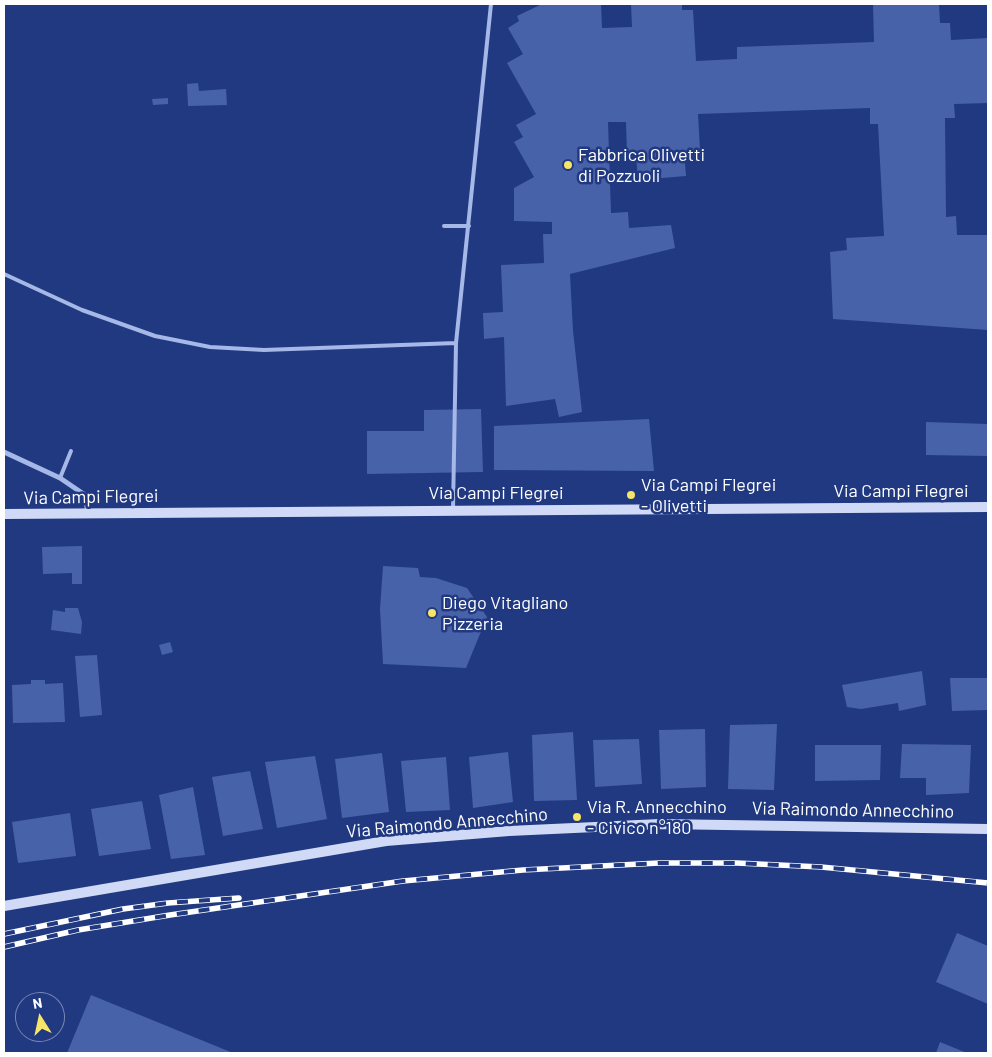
<!DOCTYPE html>
<html>
<head>
<meta charset="utf-8">
<style>
	body { margin:0 }
	#map { position:relative; width:992px; height:1057px; overflow:hidden; background:#203981; font-family:Barlow,sans-serif }
	canvas { display:block }
	.frame { position:absolute; inset:0; border:5px solid #fff; pointer-events:none }
	.north { position:absolute; left:15px; top:992px; width:50px; height:50px; box-sizing:border-box; background:#203981; border:1px solid #7988b3; border-radius:50%; rotate:350deg; font-size:14px; font-weight:700; line-height:20px; text-align:center; color:#fff }
	.north::after { content:''; display:block; margin:auto; width:18px; height:22px; background:#f6e566; clip-path:polygon(50% 0,100% 100%,50% 72%,0 100%) }
</style>
</head>
<body>
<div id="map">
<canvas width="992" height="1057"></canvas>
<div class="frame"></div>
<div class="north">N</div>
</div>
<script>
const context = document.querySelector('canvas').getContext('2d');
context.lineJoin = 'round';
function fill(path, color) {
  context.fillStyle = color;
  context.fill(path, 'evenodd');
}
function poly(rows) {
  const path = new Path2D();
  for (const r of rows) {
    path.moveTo(r[0], r[1]);
    for (let i = 2; i < r.length; i += 2) path.lineTo(r[i], r[i + 1]);
  }
  return path;
}
function strokePath(path, color, width, dash) {
  context.strokeStyle = color;
  context.lineWidth = width;
  context.lineCap = dash ? 'butt' : 'round';
  context.setLineDash(dash || []);
  context.stroke(path);
}
function write(font, color, halo, rows, align = 'center') {
  context.font = font + ' Barlow,sans-serif';
  context.lineWidth = 5;
  context.setLineDash([]);
  context.textBaseline = 'middle';
  context.strokeStyle = halo;
  context.fillStyle = color;
  for (const [text, x, y, turn = 0] of rows) {
    context.save();
    context.translate(x, y);
    context.rotate((+turn || 0) * Math.PI / 180);
    context.textAlign = isNaN(turn) ? turn : align;
    if (halo) context.strokeText(text, 0, 0);
    context.fillText(text, 0, 0);
    context.restore();
  }
}
const building = poly([
	[542,4,601,4,602,28,632,27,631,4,682,4,682,10,693,10,696,61,737,59,737,47,874,42,873,4,939,4,940,23,950,23,951,40,988,38,988,103,954,104,955,118,945,118,946,217,956,216,957,235,988,235,988,330,833,319,830,252,847,250,846,238,884,236,878,124,870,124,870,108,698,114,700,150,684,151,686,176,638,180,636,154,627,154,626,122,608,122,611,213,628,212,629,228,671,225,675,248,570,274,573,331,582,412,559,417,555,399,506,406,504,337,484,339,483,313,503,312,501,265,544,263,543,234,552,234,552,222,514,221,514,188,534,177,514,142,523,137,516,125,536,114,507,63,523,54,508,28,519,21,517,16],
	[198,83,199,91,226,89,227,105,188,106,187,84],
	[168,98,168,104,153,105,152,99],
	[481,409,483,472,367,474,367,431,424,431,424,410],
	[649,419,654,471,494,470,494,426],
	[926,422,988,424,988,456,926,455],
	[82,546,82,584,72,584,72,573,43,574,42,547],
	[383,566,418,568,420,577,436,578,467,588,487,617,466,668,383,664,380,609],
	[65,608,78,608,82,622,81,634,51,630,53,610,65,612],
	[170,642,173,652,162,655,159,645],
	[97,655,102,715,80,717,75,656],
	[922,671,926,705,899,711,898,703,861,709,847,707,842,685],
	[950,678,988,678,988,710,952,711],
	[31,680,45,680,45,684,63,683,65,722,13,723,12,685,31,684],
	[777,724,774,790,728,789,730,725],
	[705,729,706,787,661,789,659,730],
	[573,732,577,800,534,801,532,735],
	[639,739,642,784,595,787,593,740],
	[902,744,971,745,969,793,926,795,926,778,900,778],
	[815,745,881,745,880,780,815,781],
	[508,752,513,802,473,808,469,757],
	[382,753,389,812,342,818,335,759],
	[315,756,327,819,277,828,265,762],
	[446,757,450,810,406,812,401,761],
	[250,771,263,829,223,836,212,777],
	[193,787,205,855,171,859,159,795],
	[142,801,151,849,99,856,91,809],
	[70,813,76,856,18,863,12,822],
	[957,933,988,946,988,1004,936,982],
	[91,995,233,1053,67,1053],
	[940,1042,967,1053,936,1053]
]);
const lane = poly([
	[444,226,469,226],
	[4,274,82,310,155,336,210,347,264,350,456,343],
	[60,478,71,451],
	[453,509,456,343,491,4]
]);
const street = poly([
	[4,452,60,478,85,495,88,513]
]);
const secondary = poly([
	[4,514,988,507],
	[4,906,386,841,509,831,660,824,988,829]
]);
const rail = poly([
	[4,934,123,909,168,903,239,898],
	[4,947,78,930,170,915,403,881,523,870,659,863,737,863,821,867,988,883]
]);
const markers = [
	[568,165,5,"#f6e566"],
	[631,495,5,"#f6e566"],
	[432,613,5,"#f6e566"],
	[577,817,5,"#f6e566"]
];
const poiNames = [
	["Fabbrica Olivetti",578,155],
	["di Pozzuoli",578,176],
	["Via Campi Flegrei",641,485],
	["- Olivetti",641,506],
	["Diego Vitagliano",442,603],
	["Pizzeria",442,624],
	["Via R. Annecchino",587,807],
	["- Civico n°180",587,828]
];
const streetNames = [
	["Via Campi Flegrei",901,491],
	["Via Campi Flegrei",496,493],
	["Via Campi Flegrei",91,497,-1],
	["Via Raimondo Annecchino",853,810,1],
	["Via Raimondo Annecchino",447,823,-5]
];
fill(building, '#4862aa');
strokePath(lane, '#a5b8e8', 4);
strokePath(street, '#a5b8e8', 5);
strokePath(secondary, '#d0daf6', 10);
strokePath(rail, '#fff', 5.5);
strokePath(rail, '#203981', 4, [11]);
for (const [x, y, r, color] of markers) {
  const dot = new Path2D();
  dot.arc(x, y, r, 0, 2 * Math.PI);
  context.fillStyle = color;
  context.fill(dot);
  strokePath(dot, '#203981', 2);
}
write('18px', '#fff', '#203981', poiNames, 'left');
write('18px', '#fff', '#203981', streetNames);
</script>
</body>
</html>
